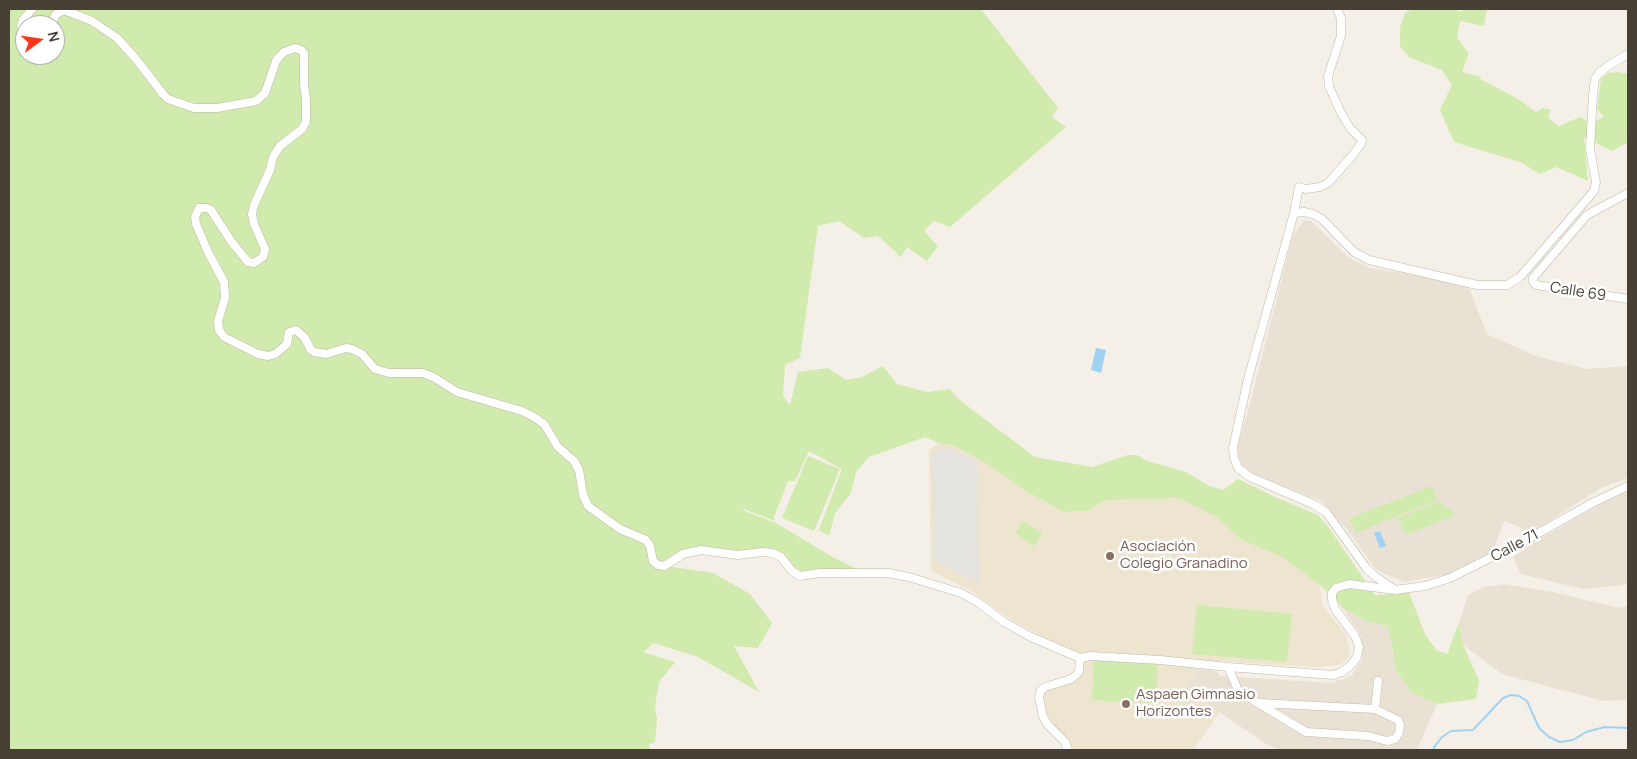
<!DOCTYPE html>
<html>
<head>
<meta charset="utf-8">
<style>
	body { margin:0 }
	#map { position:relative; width:1637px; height:759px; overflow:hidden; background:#f4f0e7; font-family:Manrope,sans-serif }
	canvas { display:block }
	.frame { position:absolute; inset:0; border:10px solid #484035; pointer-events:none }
	.north { position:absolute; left:15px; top:15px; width:50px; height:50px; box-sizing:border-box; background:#fff; border:1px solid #b6b3ae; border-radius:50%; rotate:76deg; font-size:14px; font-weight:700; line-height:20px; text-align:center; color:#484035 }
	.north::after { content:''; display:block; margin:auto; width:18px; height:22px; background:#ff3413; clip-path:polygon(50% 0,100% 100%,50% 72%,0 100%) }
</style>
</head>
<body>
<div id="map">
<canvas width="1637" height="759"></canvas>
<div class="frame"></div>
<div class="north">N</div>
</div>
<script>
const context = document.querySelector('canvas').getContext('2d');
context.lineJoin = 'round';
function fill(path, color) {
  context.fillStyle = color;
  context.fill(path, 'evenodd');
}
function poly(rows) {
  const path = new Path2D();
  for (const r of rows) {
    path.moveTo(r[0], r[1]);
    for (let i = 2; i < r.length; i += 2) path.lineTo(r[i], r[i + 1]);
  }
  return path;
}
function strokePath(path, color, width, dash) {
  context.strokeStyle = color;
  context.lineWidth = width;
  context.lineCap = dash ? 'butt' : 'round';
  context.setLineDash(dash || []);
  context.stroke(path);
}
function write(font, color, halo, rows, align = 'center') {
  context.font = font + ' Manrope,sans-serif';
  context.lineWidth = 5;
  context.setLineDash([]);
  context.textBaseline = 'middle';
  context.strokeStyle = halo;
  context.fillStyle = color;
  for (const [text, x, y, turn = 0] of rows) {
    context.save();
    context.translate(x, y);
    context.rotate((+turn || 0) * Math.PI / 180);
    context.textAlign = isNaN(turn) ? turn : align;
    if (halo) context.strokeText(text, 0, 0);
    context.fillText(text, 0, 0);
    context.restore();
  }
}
const residential = poly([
	[1304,221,1311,221,1348,257,1370,268,1467,283,1487,334,1536,356,1587,369,1628,366,1628,478,1601,488,1532,532,1504,521,1493,552,1450,574,1404,582,1376,570,1347,529,1321,501,1254,474,1243,466,1239,458,1238,445,1249,407,1293,235],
	[1628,488,1628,582,1622,585,1583,589,1521,574,1513,557,1533,543],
	[1505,584,1553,592,1619,608,1628,606,1628,700,1603,701,1502,674,1463,645,1459,623,1468,595,1484,587],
	[1343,608,1366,621,1388,626,1396,671,1411,692,1437,704,1417,750,1280,750,1266,744,1183,687,1201,669,1216,671,1221,676,1332,683,1352,675,1362,660,1361,636]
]);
const education = poly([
	[938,443,955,446,990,466,1029,493,1064,512,1087,511,1105,500,1179,498,1209,506,1267,544,1320,585,1322,605,1345,633,1350,649,1348,659,1339,665,1312,667,1092,653,1075,654,1012,620,968,589,931,571,929,451],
	[1095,658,1188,664,1201,669,1183,687,1220,712,1193,750,1071,750,1045,711,1043,697,1047,690,1068,684,1081,675,1082,662]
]);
const green = poly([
	[9,9,981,9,1058,108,1052,117,1066,127,950,227,934,221,924,231,938,246,927,261,907,247,901,257,878,236,864,238,839,221,818,226,800,358,785,365,783,396,790,405,798,372,828,368,846,380,862,377,883,366,897,384,927,392,950,389,956,397,974,411,1035,457,1092,467,1128,455,1137,455,1147,461,1186,472,1209,486,1223,490,1238,479,1275,497,1318,515,1329,528,1375,595,1391,594,1408,590,1425,634,1437,651,1447,654,1459,623,1463,645,1479,680,1476,699,1437,704,1411,692,1396,671,1388,626,1366,621,1343,608,1320,585,1284,558,1242,540,1217,517,1179,498,1105,500,1087,511,1064,512,1029,493,990,466,955,446,938,443,925,437,869,457,856,472,851,493,835,513,829,536,819,530,842,469,809,451,795,481,788,481,774,517,775,521,744,509,742,510,776,523,831,556,863,572,800,576,772,553,738,555,701,550,666,566,713,573,750,594,772,623,758,648,734,646,759,692,698,657,654,643,643,652,675,662,659,682,655,706,657,719,655,742,648,745,651,750,9,750],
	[25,25,55,25,55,55,25,55],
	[1413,9,1458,9,1459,12,1467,9,1487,9,1484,26,1460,21,1457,38,1469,53,1462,72,1478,76,1482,80,1520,100,1536,112,1543,108,1551,110,1548,118,1559,126,1580,117,1590,123,1604,117,1597,109,1601,79,1608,73,1619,72,1628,74,1628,142,1612,151,1584,137,1588,181,1556,167,1540,174,1520,162,1454,142,1440,110,1452,85,1442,70,1409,57,1400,46,1400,27,1405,13],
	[808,456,840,469,814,531,782,518],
	[1432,486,1437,500,1356,533,1350,518],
	[1439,501,1445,507,1452,510,1454,516,1406,535,1398,518],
	[1023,521,1042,534,1034,546,1015,533],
	[1197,605,1292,614,1287,662,1192,654],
	[1094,660,1157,663,1156,703,1092,700]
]);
const parking = poly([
	[944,447,977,460,979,584,934,560,932,456,936,452]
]);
const water = poly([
	[1096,348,1106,350,1101,373,1091,370],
	[1380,531,1386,546,1380,548,1374,533]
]);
const stream = poly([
	[1433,750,1435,746,1442,737,1451,731,1473,730,1503,698,1511,695,1519,696,1527,701,1539,728,1549,737,1560,742,1573,740,1586,732,1605,727,1628,728]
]);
const street = poly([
	[1337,9,1341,18,1341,36,1328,76,1329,86,1341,113,1350,128,1362,140,1361,144,1352,156,1328,183,1320,187,1306,189,1299,187,1294,213,1248,379,1233,448,1234,458,1238,468,1250,477,1313,504,1326,512,1367,569,1376,577,1395,590],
	[52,25,55,15,64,10,92,21,117,38,136,59,163,94,168,99,194,108,217,108,256,101,265,93,276,61,279,57,284,52,295,48,301,50,304,53,304,84,306,99,306,122,302,129,280,146,273,157,270,170,254,205,252,214,254,224,265,249,263,257,254,263,248,262,231,241,211,210,207,208,199,208,195,217,196,224,208,252,224,282,225,298,218,321,219,330,224,337,258,354,268,356,275,354,287,344,289,332,296,330,304,337,311,350,314,352,326,354,346,348,352,349,362,354,375,369,389,373,423,373,435,378,457,392,522,411,534,417,544,424,558,447,574,461,579,470,583,495,588,506,620,529,646,540,650,546,653,561,658,565,664,566,683,554,701,550,738,555,763,552,772,553,781,557,792,571,800,576,820,573,888,573,909,577,961,593,979,603,1004,622,1031,637,1080,658,1079,672,1076,675,1071,679,1045,687,1041,690,1039,697,1043,717,1048,725,1065,742,1068,750],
	[25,39,21,26,23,20,32,9],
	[1628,193,1587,215,1533,278,1533,282,1536,285,1628,299],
	[1294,213,1304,212,1313,214,1322,219,1354,252,1369,260,1477,285,1507,285,1520,277,1594,191,1596,182,1590,149,1593,95,1595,79,1599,73,1608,66,1628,54],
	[1080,658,1090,656,1160,660,1228,667,1333,675,1342,672,1351,665,1357,657,1359,647,1355,636,1335,609,1332,599,1332,593,1336,588,1349,584,1395,590,1425,586,1450,578,1528,539,1594,502,1628,486],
	[1228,667,1238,690,1243,694,1306,732,1368,736,1387,741,1395,739,1399,733,1400,725,1398,720,1375,709,1259,703],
	[1375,709,1378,681]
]);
const markers = [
	[1110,556,5,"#8d6e63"],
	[1126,704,5,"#8d6e63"]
];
const streetNames = [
	["Calle 69",1578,292,9],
	["Calle 71",1515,546,-28]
];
const educationNames = [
	["Asociación",1120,547],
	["Colegio Granadino",1120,564],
	["Aspaen Gimnasio",1136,695],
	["Horizontes",1136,712]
];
fill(residential, '#e9e2d4');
fill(education, '#eee5d0');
fill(green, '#d0ebad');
fill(parking, '#e5e3df');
fill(water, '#a0d2f4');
strokePath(stream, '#a0d2f4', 2);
strokePath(street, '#c0b8a9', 9);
strokePath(street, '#fff', 8);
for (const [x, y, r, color] of markers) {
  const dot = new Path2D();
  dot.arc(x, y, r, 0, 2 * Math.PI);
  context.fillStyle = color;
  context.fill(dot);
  strokePath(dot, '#fff', 2);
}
write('15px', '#484035', '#fff', streetNames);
write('15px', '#785e54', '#fff', educationNames, 'left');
</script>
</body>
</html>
